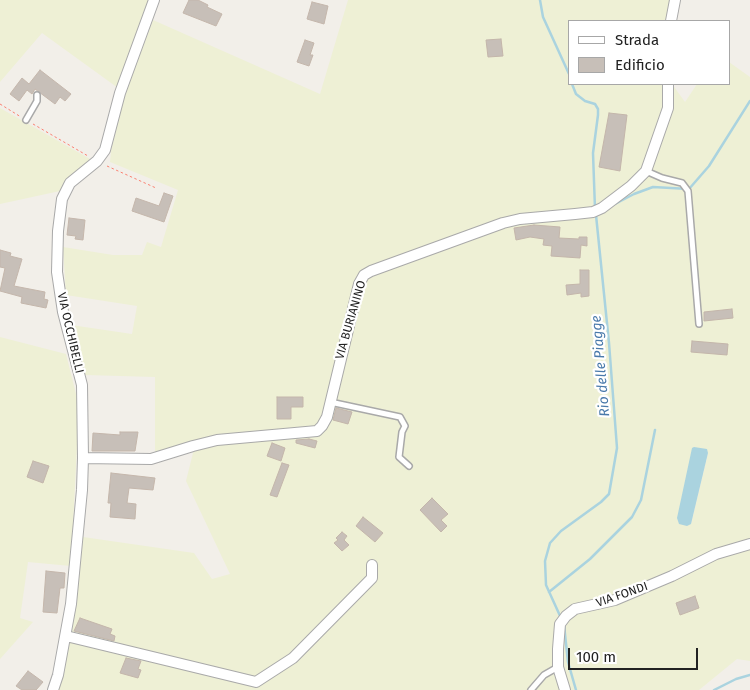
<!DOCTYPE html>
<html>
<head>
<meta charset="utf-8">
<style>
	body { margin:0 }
	#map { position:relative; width:750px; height:690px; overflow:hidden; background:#f2efe9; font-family:"Fira Sans",sans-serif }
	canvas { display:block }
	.legend { position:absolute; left:568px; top:20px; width:162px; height:65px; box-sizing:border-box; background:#fff; border:1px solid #a7a7a7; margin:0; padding:6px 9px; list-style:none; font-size:15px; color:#222 }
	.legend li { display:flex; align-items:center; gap:10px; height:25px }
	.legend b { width:25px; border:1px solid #a7a7a7 }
	.scale { position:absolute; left:568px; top:648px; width:130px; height:22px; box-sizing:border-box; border:2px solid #222; border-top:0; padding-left:6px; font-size:15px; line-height:18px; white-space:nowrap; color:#222; -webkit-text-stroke:4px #fff; paint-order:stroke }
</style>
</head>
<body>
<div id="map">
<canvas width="750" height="690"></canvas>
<ul class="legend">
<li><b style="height:6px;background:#fff"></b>Strada</li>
<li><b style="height:14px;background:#c7bfb8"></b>Edificio</li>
</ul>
<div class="scale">100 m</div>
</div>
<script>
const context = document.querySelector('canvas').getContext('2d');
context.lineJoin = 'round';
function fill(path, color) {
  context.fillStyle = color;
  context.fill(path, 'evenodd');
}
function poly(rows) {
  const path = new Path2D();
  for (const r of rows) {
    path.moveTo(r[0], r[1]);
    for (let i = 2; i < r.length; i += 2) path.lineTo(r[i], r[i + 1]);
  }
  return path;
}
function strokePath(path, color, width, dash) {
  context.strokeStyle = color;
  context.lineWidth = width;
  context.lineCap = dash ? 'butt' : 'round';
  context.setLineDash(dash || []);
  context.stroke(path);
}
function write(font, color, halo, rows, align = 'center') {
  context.font = font + ' "Fira Sans",sans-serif';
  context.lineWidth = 4.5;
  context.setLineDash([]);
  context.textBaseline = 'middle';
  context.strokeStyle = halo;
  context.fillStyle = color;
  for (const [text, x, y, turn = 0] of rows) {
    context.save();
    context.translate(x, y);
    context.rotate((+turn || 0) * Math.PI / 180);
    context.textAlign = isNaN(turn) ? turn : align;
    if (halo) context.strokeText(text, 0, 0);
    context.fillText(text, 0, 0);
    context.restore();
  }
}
const farmland = poly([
	[0,0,151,0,118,88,42,33,0,82],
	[348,0,679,0,674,21,569,21,569,84,672,84,685,102,697,84,729,84,729,62,750,77,750,661,737,659,699,690,58,690,74,614,83,537,194,553,212,579,230,574,186,481,196,441,155,454,155,377,85,375,71,325,132,334,137,306,66,295,63,247,113,255,142,255,147,242,161,247,178,190,110,162,111,151,125,94,153,20,320,94],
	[694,447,708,453,691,524],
	[0,108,90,159,88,163,73,174,60,191,0,204],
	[0,337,66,354,79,406,71,566,28,562,20,618,33,622,0,659]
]);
const water = poly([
	[694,447,707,449,708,453,691,524,687,526,679,524,677,518,692,448]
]);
const stream = poly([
	[540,0,543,17,569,74],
	[572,84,576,94,585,101,595,104,598,109,598,115,593,153,595,209],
	[613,205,634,194,653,187,689,189,709,166,750,101],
	[549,592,590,559,632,517,641,500,655,430],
	[561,618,546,585,545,561,550,543,561,531,601,502,609,494,617,448,609,343,596,215],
	[564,625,568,662,576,690],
	[714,690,736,679,750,675]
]);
const building = poly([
	[189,0,198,0,208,5,207,7,222,14,216,26,183,13,189,0],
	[312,2,328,6,324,24,307,19,312,2],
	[501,39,503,56,488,57,486,40,501,39],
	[305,40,314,43,310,55,313,55,309,66,297,62,305,40],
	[40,70,71,94,65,101,60,97,55,104,35,89,32,94,27,90,19,101,10,94,22,78,29,84,40,70],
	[609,113,627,115,620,171,599,167,609,113],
	[164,193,173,196,164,222,132,211,136,198,159,206,164,193],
	[69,218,85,220,83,240,75,239,76,236,67,235,69,218],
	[534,225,560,227,559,238,579,239,579,237,587,237,587,246,581,245,580,258,551,256,552,246,543,245,544,239,530,237,516,240,514,228,534,225],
	[0,250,11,253,10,256,22,259,14,286,45,292,44,299,48,300,46,308,21,303,22,297,0,291,5,268,0,267,0,250],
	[580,270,589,270,589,296,581,297,581,293,567,295,566,285,580,284,580,270],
	[732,309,733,318,704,321,704,312,732,309],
	[692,341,728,344,727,355,691,352,692,341],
	[277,397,303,397,303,407,291,407,291,419,277,419,277,397],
	[336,408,352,412,348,424,333,420,336,408],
	[120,432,138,432,135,451,92,451,93,433,120,435,120,432],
	[309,439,317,441,315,448,296,443,296,440,309,439],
	[272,443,285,448,281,461,267,456,272,443],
	[33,461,49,466,43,483,27,477,33,461],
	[282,463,289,465,277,497,270,495,282,463],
	[111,473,155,478,153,490,129,488,127,503,136,504,135,519,110,517,111,503,108,503,111,473],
	[432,498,448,514,441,520,447,526,441,532,420,510,432,498],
	[363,517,383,533,375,542,356,526,363,517],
	[342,532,347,536,344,540,349,545,342,551,334,543,338,540,336,538,342,532],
	[46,571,65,573,64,588,60,588,57,613,43,612,46,571],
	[695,596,699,608,680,615,676,603,695,596],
	[80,618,112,629,110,634,115,636,114,641,74,631,80,618],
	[126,658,141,661,138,669,141,670,138,678,120,673,126,658],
	[28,671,43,682,36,690,22,690,16,686,28,671]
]);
const path = poly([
	[0,104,21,117],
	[33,124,88,156],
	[107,166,156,188]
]);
const service = poly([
	[26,120,37,101,37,95],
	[646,171,662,178,682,183,688,191,699,324],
	[330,402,400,417,405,426,402,432,399,457,409,466],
	[531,690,544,675,558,667]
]);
const minor = poly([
	[671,21,675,0],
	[83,458,151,459,193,446,217,440,317,431,322,426,327,417,359,284,364,275,371,271,503,223,520,219,575,214,593,212,602,208,631,186,646,171,668,108,668,84],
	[66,636,256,682,293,658,372,578,372,565],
	[53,690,58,675,71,604,82,490,83,458,82,385,63,312,57,272,58,231,62,199,70,183,97,161,105,150,120,93,154,0],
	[565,690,558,667,558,649,560,624,566,616,575,609,615,600,672,576,716,554,750,544]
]);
const streetNames = [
	["VIA BURIANINO",351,320,-74],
	["VIA OCCHIBELLI",70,333,77],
	["VIA FONDI",622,595,-19]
];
const waterNames = [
	["Rio delle Piagge",601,366,-95]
];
fill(farmland, '#eef0d5');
fill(water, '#aad3df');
strokePath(stream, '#aad3df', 2.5);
fill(building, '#c7bfb8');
strokePath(building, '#c4b6ab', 1);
strokePath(service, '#a9a9a9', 8);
strokePath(minor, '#a9a9a9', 12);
strokePath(path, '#fa8072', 1, [2.5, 2.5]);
strokePath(service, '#fff', 5);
strokePath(minor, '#fff', 10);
write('12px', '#222', '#fff', streetNames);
write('italic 14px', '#4a7aab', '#fff', waterNames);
</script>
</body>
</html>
